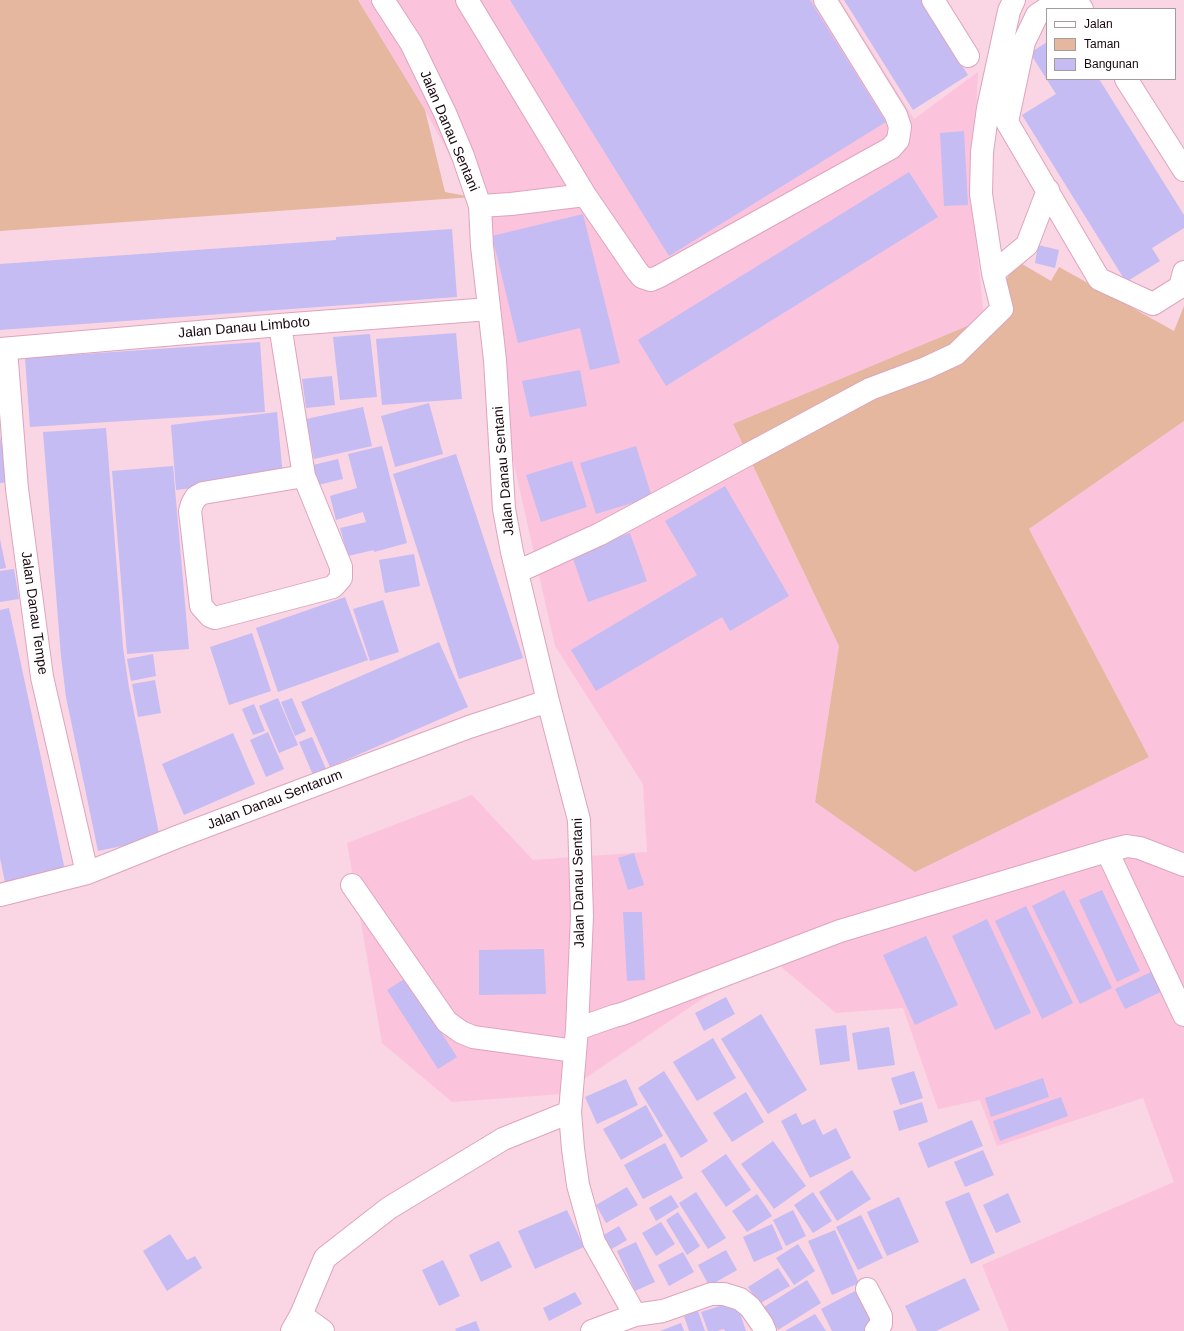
<!DOCTYPE html>
<html>
<head>
<meta charset="utf-8">
<style>
	body { margin:0 }
	#map { position:relative; width:1184px; height:1331px; overflow:hidden; background:#fad5e4; font-family:Helvetica,sans-serif }
	canvas { display:block }
	.legend { position:absolute; left:1046px; top:8px; width:130px; height:72px; box-sizing:border-box; background:#fff; border:1px solid #a39c9f; margin:0; padding:5px 7px; list-style:none; font-size:12px; color:#1a0710 }
	.legend li { display:flex; align-items:center; gap:8px; height:20px }
	.legend b { width:20px; border:1px solid #a39c9f }
</style>
</head>
<body>
<div id="map">
<canvas width="1184" height="1331"></canvas>
<ul class="legend">
<li><b style="height:5px;background:#fff"></b>Jalan</li>
<li><b style="height:11px;background:#e4b79e"></b>Taman</li>
<li><b style="height:11px;background:#c4bcf3"></b>Bangunan</li>
</ul>
</div>
<script>
const context = document.querySelector('canvas').getContext('2d');
context.lineJoin = 'round';
function fill(path, color) {
  context.fillStyle = color;
  context.fill(path, 'evenodd');
}
function poly(rows) {
  const path = new Path2D();
  for (const r of rows) {
    path.moveTo(r[0], r[1]);
    for (let i = 2; i < r.length; i += 2) path.lineTo(r[i], r[i + 1]);
  }
  return path;
}
function strokePath(path, color, width, dash) {
  context.strokeStyle = color;
  context.lineWidth = width;
  context.lineCap = dash ? 'butt' : 'round';
  context.setLineDash(dash || []);
  context.stroke(path);
}
function write(font, color, halo, rows, align = 'center') {
  context.font = font + ' Helvetica,sans-serif';
  context.lineWidth = 4;
  context.setLineDash([]);
  context.textBaseline = 'middle';
  context.strokeStyle = halo;
  context.fillStyle = color;
  for (const [text, x, y, turn = 0] of rows) {
    context.save();
    context.translate(x, y);
    context.rotate((+turn || 0) * Math.PI / 180);
    context.textAlign = isNaN(turn) ? turn : align;
    if (halo) context.strokeText(text, 0, 0);
    context.fillText(text, 0, 0);
    context.restore();
  }
}
const built = poly([
	[358,0,840,0,914,119,978,72,972,196,984,319,733,425,839,646,815,802,1149,757,1029,529,1184,421,1184,1331,1009,1331,982,1265,1174,1182,1143,1098,997,1146,980,1100,938,1109,903,1008,836,1013,773,960,705,997,562,1094,452,1102,382,1043,347,843,472,795,533,860,647,852,643,784,555,646,504,420,472,197,425,110]
]);
const green = poly([
	[0,0,358,0,425,110,445,192,472,197,0,231],
	[1017,261,1051,281,1059,267,1174,331,1184,306,1184,421,1029,529,1149,757,915,872,815,802,839,646,733,424,984,319]
]);
const building = poly([
	[510,0,810,0,886,122,669,256],
	[844,0,921,0,968,75,913,110],
	[1047,42,1047,79,1099,79,1184,215,1184,228,1152,248,1160,261,1126,282,1022,115,1056,94,1030,53],
	[964,131,968,205,944,206,940,133],
	[909,172,938,217,666,386,638,340],
	[583,214,620,363,590,370,580,328,518,343,492,236],
	[452,229,457,297,0,330,0,264,336,240,336,237],
	[1038,245,1059,250,1055,268,1035,263],
	[456,333,462,399,382,405,376,339],
	[370,334,377,397,340,400,333,337],
	[260,342,265,412,30,427,25,358],
	[580,370,587,406,530,417,522,381],
	[332,376,335,405,306,408,302,379],
	[429,403,443,454,395,467,381,416],
	[363,407,372,446,314,459,306,419],
	[277,412,283,477,176,490,171,425],
	[106,428,123,647,129,688,160,838,98,851,66,697,61,656,43,432],
	[0,436,9,482,0,483],
	[382,446,407,543,374,552,374,550,348,556,340,528,366,522,363,512,336,520,330,496,357,488,348,454],
	[636,446,652,497,596,514,580,463],
	[456,454,523,658,459,679,393,474],
	[338,459,343,479,318,485,313,465],
	[572,461,587,507,541,522,526,475],
	[173,466,189,649,127,654,112,471],
	[725,486,789,596,730,631,722,617,596,691,571,650,697,575,665,521],
	[630,533,647,581,588,602,571,553],
	[0,539,6,568,0,569],
	[414,554,420,586,385,593,379,560],
	[14,569,19,599,0,602,0,571],
	[345,597,368,660,278,692,256,628],
	[383,600,399,652,370,661,353,609],
	[9,608,66,875,6,887,0,858,0,610],
	[252,633,271,691,229,705,210,647],
	[439,642,468,707,330,767,301,702],
	[153,654,156,676,131,681,127,659],
	[155,680,161,713,138,717,132,684],
	[278,698,298,745,279,753,259,706],
	[292,698,306,731,295,736,281,702],
	[254,704,265,731,253,735,242,709],
	[268,732,284,769,266,777,250,740],
	[233,733,255,784,184,815,162,764],
	[312,737,326,769,313,775,299,742],
	[634,853,644,885,628,890,618,858],
	[1064,890,1112,988,1080,1004,1032,906],
	[1102,890,1140,971,1117,982,1079,900],
	[1026,906,1073,1003,1042,1019,995,921],
	[623,912,642,912,645,980,627,981],
	[987,919,1031,1013,995,1030,952,936],
	[926,936,958,1005,915,1025,883,955],
	[544,949,546,994,479,995,479,950],
	[1155,970,1165,990,1125,1009,1115,989],
	[406,978,457,1057,438,1069,387,990],
	[726,997,735,1014,704,1031,695,1013],
	[761,1014,807,1090,768,1114,721,1039],
	[846,1025,850,1061,820,1065,815,1029],
	[889,1027,895,1065,858,1070,852,1033],
	[713,1038,736,1078,697,1101,673,1062],
	[664,1071,708,1141,681,1158,638,1088],
	[914,1071,923,1098,900,1105,891,1078],
	[1043,1078,1049,1097,991,1117,985,1098],
	[626,1079,638,1105,597,1124,585,1097],
	[746,1092,764,1122,732,1142,713,1113],
	[1061,1097,1068,1116,1000,1141,993,1121],
	[922,1102,928,1122,899,1131,893,1111],
	[646,1105,663,1136,621,1160,603,1129],
	[796,1113,802,1125,815,1119,823,1135,836,1128,851,1158,810,1178,781,1121],
	[972,1120,983,1146,928,1168,918,1143],
	[773,1141,806,1186,774,1209,741,1164],
	[665,1143,683,1178,643,1199,624,1165],
	[983,1150,994,1175,965,1187,954,1162],
	[726,1154,751,1190,726,1207,701,1171],
	[852,1170,871,1199,837,1221,819,1192],
	[627,1187,638,1205,606,1223,596,1205],
	[696,1192,726,1238,708,1249,679,1203],
	[813,1192,832,1221,813,1233,794,1205],
	[969,1192,995,1253,971,1264,945,1202],
	[1008,1193,1021,1222,996,1233,983,1205],
	[757,1194,772,1216,747,1232,732,1211],
	[671,1195,679,1207,656,1221,649,1208],
	[899,1197,919,1242,887,1256,867,1212],
	[567,1210,584,1247,535,1269,518,1231],
	[793,1210,806,1236,786,1246,773,1220],
	[678,1212,700,1246,687,1255,666,1220],
	[861,1215,883,1258,858,1270,836,1227],
	[661,1222,675,1244,656,1256,642,1233],
	[772,1224,783,1249,754,1262,743,1237],
	[619,1226,627,1240,610,1250,602,1236],
	[835,1230,859,1283,832,1295,808,1241],
	[170,1234,187,1260,195,1256,202,1268,167,1291,143,1251],
	[499,1241,512,1267,481,1282,469,1255],
	[636,1242,655,1282,635,1291,617,1251],
	[798,1244,815,1271,794,1285,776,1258],
	[726,1250,737,1270,709,1286,698,1265],
	[683,1252,694,1272,669,1286,658,1265],
	[443,1260,460,1296,439,1306,422,1270],
	[778,1268,790,1286,759,1304,748,1287],
	[965,1278,980,1310,936,1331,917,1331,905,1306],
	[807,1280,821,1303,778,1330,764,1307],
	[855,1291,874,1326,865,1331,832,1331,821,1309],
	[575,1292,582,1304,549,1321,543,1308],
	[736,1301,746,1331,725,1331,724,1329,717,1331,708,1331,701,1312],
	[698,1311,705,1331,689,1331,684,1316],
	[815,1314,826,1331,785,1331],
	[476,1321,480,1331,456,1331,455,1329],
	[681,1323,684,1331,660,1331]
]);
const minor = poly([
	[383,0,411,43,445,113,463,156,480,206,482,246,495,360,504,509,512,552,548,701,579,820,582,916,577,1029,570,1112,573,1149,578,1185,594,1242,635,1315],
	[467,0,585,195,637,271,642,277,651,280,660,276,891,148,898,140,900,127,896,115,825,0],
	[933,0,968,56],
	[1060,0,1037,15,1024,42,1007,122,1099,279,1153,304,1180,287,1184,272],
	[1076,0,1082,9],
	[1126,79,1184,170],
	[480,206,511,204,585,195],
	[993,273,1027,245,1048,190],
	[280,325,304,476,341,567,341,578,333,587,215,618,210,616,201,606,190,511,192,504,196,497,203,493,304,476],
	[0,349,280,325,489,309],
	[6,349,17,489,42,677,87,873],
	[517,572,600,534,870,389,926,368,956,354,1002,309,993,273,981,194,982,152,988,108,1009,11,1014,0],
	[1107,851,1184,1015],
	[352,885,447,1022,461,1032,473,1037,575,1051],
	[0,895,87,873,177,837,469,727,548,701],
	[577,1029,614,1016,622,1014,840,931,1107,851,1127,846,1140,848,1184,865],
	[867,1289,881,1316,881,1324,876,1331],
	[301,1315,323,1331],
	[292,1331,301,1315,325,1258,389,1208,503,1139,570,1112],
	[592,1331,635,1315,663,1311,711,1294,724,1294,740,1299,750,1307,762,1324,765,1331]
]);
const streetNames = [
	["Jalan Danau Sentani",449,131,67],
	["Jalan Danau Limboto",244,328,-5],
	["Jalan Danau Sentani",504,471,-95],
	["Jalan Danau Tempe",34,613,82],
	["Jalan Danau Sentarum",275,800,-21],
	["Jalan Danau Sentani",579,883,-91]
];
fill(built, '#fbc4dc');
fill(green, '#e4b79e');
fill(building, '#c4bcf3');
strokePath(minor, '#dea4bd', 24);
strokePath(minor, '#fff', 22);
write('14px', '#1a0710', '#fff', streetNames);
</script>
</body>
</html>
